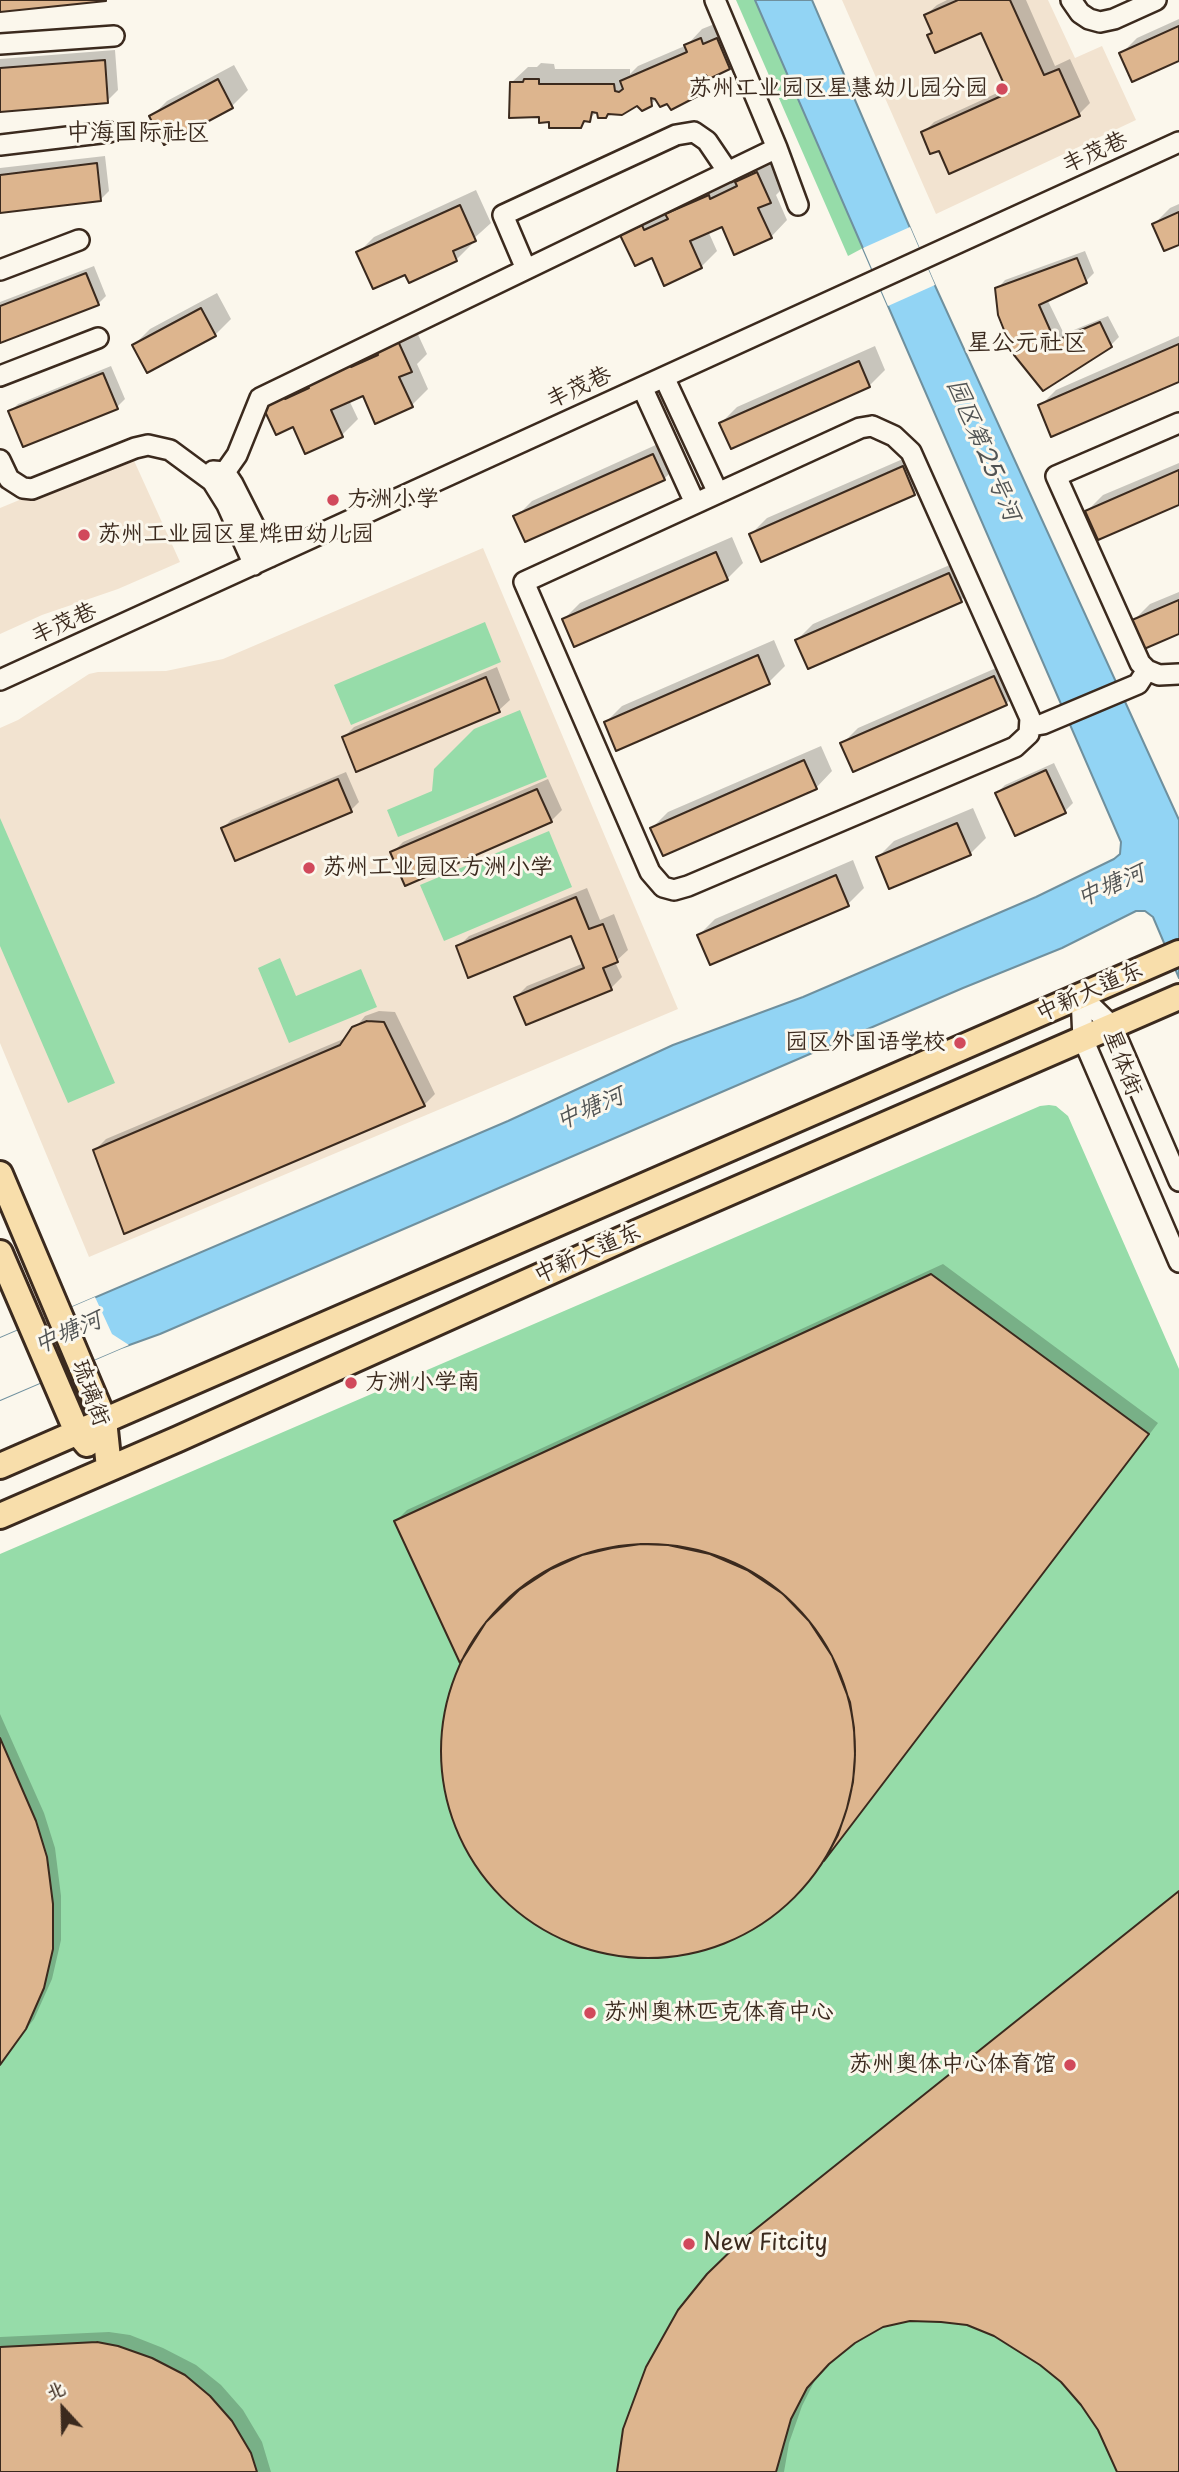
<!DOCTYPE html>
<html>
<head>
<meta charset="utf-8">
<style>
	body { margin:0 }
	#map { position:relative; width:1179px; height:2472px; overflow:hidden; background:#fbf7ec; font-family:"Playpen Sans","LXGW WenKai TC",sans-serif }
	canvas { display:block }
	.north { position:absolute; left:28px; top:2374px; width:70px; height:70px; -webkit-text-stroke:5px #fbf7ec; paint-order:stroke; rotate:338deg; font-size:19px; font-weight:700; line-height:28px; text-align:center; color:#3b2a1e }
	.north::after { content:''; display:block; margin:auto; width:24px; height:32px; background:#3b2a1e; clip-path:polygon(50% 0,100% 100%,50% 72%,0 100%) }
</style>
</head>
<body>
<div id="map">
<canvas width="1179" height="2472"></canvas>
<div class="north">北</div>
</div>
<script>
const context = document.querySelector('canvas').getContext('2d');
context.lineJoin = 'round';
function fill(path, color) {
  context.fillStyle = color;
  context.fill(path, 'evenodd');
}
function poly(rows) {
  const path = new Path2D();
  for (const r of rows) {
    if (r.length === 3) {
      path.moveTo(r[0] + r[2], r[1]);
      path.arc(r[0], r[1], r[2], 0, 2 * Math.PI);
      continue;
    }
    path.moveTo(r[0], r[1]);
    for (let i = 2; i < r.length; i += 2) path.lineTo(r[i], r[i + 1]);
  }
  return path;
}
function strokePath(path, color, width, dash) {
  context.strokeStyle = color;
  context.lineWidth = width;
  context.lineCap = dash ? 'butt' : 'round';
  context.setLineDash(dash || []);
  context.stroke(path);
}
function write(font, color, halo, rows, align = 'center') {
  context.font = font + ' "Playpen Sans","LXGW WenKai TC",sans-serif';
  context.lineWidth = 6;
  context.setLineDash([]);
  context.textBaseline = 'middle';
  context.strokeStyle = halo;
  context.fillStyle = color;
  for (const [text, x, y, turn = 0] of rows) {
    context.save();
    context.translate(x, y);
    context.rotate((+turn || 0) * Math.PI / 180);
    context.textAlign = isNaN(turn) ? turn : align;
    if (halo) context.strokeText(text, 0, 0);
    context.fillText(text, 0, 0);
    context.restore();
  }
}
const built = poly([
	[842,0,1048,0,1075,58,1102,46,1136,120,936,214],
	[131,454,180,562,118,589,42,615,0,634,0,508],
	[483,548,678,1009,89,1257,0,1043,0,728,18,720,89,674,98,672,166,671,223,659]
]);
const green = poly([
	[736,0,755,0,863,248,848,256],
	[485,622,501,662,351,725,334,685],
	[520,710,547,777,398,837,387,810,432,791,434,769,474,729],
	[0,818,115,1083,68,1103,0,946],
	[549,831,572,887,444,941,420,885],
	[280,958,296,996,361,969,377,1007,289,1043,258,968],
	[1049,1105,1056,1106,1068,1116,1179,1369,1179,2472,0,2472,0,1554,1040,1106]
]);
const water = poly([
	[755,0,812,0,932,279,1179,820,1179,978,1153,917,1145,911,1136,911,1062,948,963,988,160,1334,121,1348,0,1400,0,1338,508,1121,673,1045,803,997,1036,897,1114,859,1120,854,1121,842,755,0]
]);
const pier = poly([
	[910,227,935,285,888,306,863,248],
	[95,1297,112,1334,129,1345,0,1400,0,1338]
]);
const shadow = poly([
	[947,0,1026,0,1055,66,1070,59,1090,103,1079,114,950,172,940,148,923,133,934,122,1008,88,982,31,929,36,933,31,926,15,937,5],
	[1179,19,1179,59,1121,54,1137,38],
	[717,23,745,52,729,68,712,75,713,79,697,95,668,102,657,99,651,104,638,104,598,111,581,126,551,121,540,115,511,83,528,67,537,67,541,63,554,64,555,69,630,69,630,74,638,66,687,45,702,29],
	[115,50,118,90,107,101,0,110,0,59],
	[234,65,248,90,232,106,151,117,167,101],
	[105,156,109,191,101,199,0,211,0,168],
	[773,158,786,185,776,195,787,220,771,237,722,224,708,231,717,251,701,267,652,256,622,235,639,219,658,210,660,215,672,210,683,199,725,180,727,184,744,176,754,166],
	[476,190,491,223,471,241,472,244,456,260,405,273,358,253,374,237],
	[1179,204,1179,243,1154,224,1170,208],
	[1085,251,1094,273,1086,281,1047,299,1064,334,1108,316,1119,337,1111,345,1044,389,997,289,1005,280],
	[94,266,106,296,98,304,0,341,0,302],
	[217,293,231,319,215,335,134,345,150,329],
	[414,326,427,354,417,364,428,389,412,405,364,393,349,400,358,419,342,435,294,425,263,404],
	[1179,336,1179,380,1040,406,1056,390],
	[875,346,885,370,869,386,721,423,737,407],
	[111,366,125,399,117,407,10,412,18,404],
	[669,439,680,463,664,479,516,517,532,501],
	[919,452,931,477,914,493,762,560,751,534,767,518],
	[1179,463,1179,503,1087,511,1103,495],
	[732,537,743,563,727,579,564,619,580,603],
	[966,558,977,584,961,600,809,667,797,640,813,624],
	[1179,592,1179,632,1134,620,1150,604],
	[774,640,785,666,769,682,617,748,606,722,622,706],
	[1010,662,1022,688,1006,704,842,744,858,728],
	[497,667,510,700,499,710,344,737,354,727],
	[821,746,832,771,816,788,652,828,668,812],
	[1054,763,1073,803,1065,811,997,793,1005,785],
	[346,772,359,802,351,810,223,828,231,820],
	[548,779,562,810,551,821,392,853,403,842],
	[973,808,986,838,970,854,878,857,894,841],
	[853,860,864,888,848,904,711,963,699,935,715,919],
	[587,888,600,920,614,914,628,950,615,962,622,977,611,988,516,997,527,986,584,963,572,934,458,947,469,936],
	[379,1011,395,1012,435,1094,424,1105,95,1150,106,1139,348,1037,365,1016],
	[943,1264,1158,1423,816,1872,784,1905,760,1923,735,1937,707,1948,678,1954,648,1957,618,1955,589,1949,562,1938,536,1924,512,1907,491,1885,474,1862,459,1836,449,1808,443,1779,442,1749,444,1720,451,1691,462,1663,396,1521,407,1510],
	[0,1714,44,1813,55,1848,61,1896,61,1940,52,1979,34,2019,0,2063],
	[1179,1891,1179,2472,1117,2472,1100,2430,1082,2404,1062,2381,1041,2364,995,2334,967,2324,910,2320,882,2326,854,2342,817,2376,802,2406,789,2443,784,2472,619,2472,709,2275,755,2229],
	[109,2332,130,2335,163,2348,196,2365,221,2385,243,2410,262,2442,271,2472,0,2472,0,2337]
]);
const building = poly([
	[0,0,106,0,106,1,0,12,0,0],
	[958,0,1010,0,1044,75,1059,69,1080,116,949,174,939,151,930,154,921,132,1008,93,981,33,935,53,927,35,932,33,924,15,958,0],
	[1179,26,1179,61,1132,82,1119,53,1179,26],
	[701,38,703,44,717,38,730,69,709,79,706,75,701,77,705,85,695,89,698,96,671,110,667,104,660,107,655,99,651,98,652,106,642,111,637,106,622,115,608,114,606,118,598,118,597,113,592,112,590,122,584,121,581,128,549,128,549,122,539,123,539,117,509,118,510,82,523,82,524,79,539,79,539,84,614,84,615,91,619,92,623,89,620,81,687,52,684,45,701,38],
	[105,60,108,103,0,112,0,68,105,60],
	[218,79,233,108,164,145,149,116,218,79],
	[97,163,101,201,0,213,0,175,97,163],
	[757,172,771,203,758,208,772,238,734,255,722,227,690,241,702,268,664,286,652,258,635,266,620,235,642,225,644,230,668,219,665,214,709,195,710,199,737,186,735,182,757,172],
	[460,205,476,241,453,251,457,261,409,283,405,275,373,289,356,252,460,205],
	[1179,212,1179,245,1164,251,1152,224,1179,212],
	[1077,258,1087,283,1039,305,1055,341,1100,322,1112,347,1043,391,1014,355,998,315,995,288,1077,258],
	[86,273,99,305,0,343,0,306,86,273],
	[201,308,216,336,147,373,132,345,201,308],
	[398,341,412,372,399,377,413,407,375,424,363,396,331,410,343,437,305,454,293,427,276,435,261,403,283,394,285,399,309,388,307,383,350,364,351,367,378,355,376,351,398,341],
	[1179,344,1179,382,1051,437,1038,405,1179,344],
	[859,361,870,387,731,449,719,423,859,361],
	[103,373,118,409,23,447,8,411,103,373],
	[653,454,665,480,525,542,513,516,653,454],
	[903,466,915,495,761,562,749,534,903,466],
	[1179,470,1179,505,1098,540,1085,511,1179,470],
	[716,552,728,580,574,647,562,619,716,552],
	[949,573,962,602,808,669,795,640,949,573],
	[1179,600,1179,634,1144,649,1132,620,1179,600],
	[758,655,770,684,616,751,604,722,758,655],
	[994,676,1007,705,853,772,840,743,994,676],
	[486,677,500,712,356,772,342,737,486,677],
	[804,760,817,789,663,856,650,828,804,760],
	[1046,770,1066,813,1015,836,995,793,1046,770],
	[338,779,352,812,235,861,221,828,338,779],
	[537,789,552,822,405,886,390,852,537,789],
	[957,823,971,855,889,889,876,857,957,823],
	[836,875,849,906,710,965,697,935,836,875],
	[576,897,589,929,603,924,618,962,603,968,612,990,526,1025,514,997,584,968,571,936,468,978,456,946,576,897],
	[367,1021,384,1022,425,1106,124,1234,93,1150,340,1045,352,1027,367,1021],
	[931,1274,1149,1434,824,1861,838,1835,847,1808,853,1782,855,1755,854,1728,850,1702,832,1656,809,1621,783,1594,747,1570,710,1554,668,1545,641,1544,612,1548,582,1555,551,1569,519,1590,486,1622,460,1663,394,1521,931,1274],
	[648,1751,207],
	[0,1738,36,1821,47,1857,53,1904,53,1949,44,1988,26,2029,0,2065,0,1738],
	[1179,1891,1179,2472,1117,2472,1098,2430,1081,2405,1061,2382,1040,2365,994,2336,967,2325,941,2322,910,2321,883,2327,855,2343,829,2364,807,2388,791,2419,776,2472,617,2472,623,2429,646,2367,678,2310,707,2274,742,2240,1179,1891],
	[97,2342,118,2346,152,2358,185,2375,210,2396,232,2421,251,2453,257,2472,0,2472,0,2347,97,2342]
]);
const minor = poly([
	[1071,0,1080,13,1089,19,1100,22,1114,19,1156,0],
	[0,44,114,36],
	[0,145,109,132],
	[777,148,798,205],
	[526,269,503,215,676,135,694,132,707,141,728,172],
	[0,270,79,240],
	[0,376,98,338],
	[664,377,718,493],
	[642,387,695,503],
	[1179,423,1056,476,1140,663,1147,670,1159,675,1179,674],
	[872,426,894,436,911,452,1030,718,1029,734,1015,747,688,886,674,890,663,887,650,872,524,582,860,428,872,426],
	[0,460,9,479,23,488,32,489,135,448,148,445,170,450,212,481,227,505,254,565],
	[213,471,225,472,233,484,270,557],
	[212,481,225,472,237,455,260,398,777,148,715,0],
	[0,680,1179,142],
	[1031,726,1043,724,1138,684,1147,670],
	[1081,996,1083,1039,1179,1262],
	[1081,996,1112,1026,1179,1181]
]);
const major = poly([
	[0,1174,104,1420,109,1468],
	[0,1253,77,1432,87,1444],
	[0,1466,1179,953],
	[0,1516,178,1439,636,1233,1179,997]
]);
const markers = [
	[1002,89,7,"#d1495b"],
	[333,500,7,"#d1495b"],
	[84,535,7,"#d1495b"],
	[309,868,7,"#d1495b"],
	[960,1043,7,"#d1495b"],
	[351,1383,7,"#d1495b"],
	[590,2013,7,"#d1495b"],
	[1070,2065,7,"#d1495b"],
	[689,2244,7,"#d1495b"]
];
const poiNames = [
	["苏州工业园区星慧幼儿园分园",988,89,"right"],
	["方洲小学",347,500],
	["苏州工业园区星烨田幼儿园",98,535],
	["苏州工业园区方洲小学",323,868],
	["园区外国语学校",946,1043,"right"],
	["方洲小学南",365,1383],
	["苏州奥林匹克体育中心",604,2013],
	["苏州奥体中心体育馆",1056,2065,"right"],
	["New Fitcity",703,2244]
];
const streetNames = [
	["丰茂巷",1095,153,-24],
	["丰茂巷",579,388,-25],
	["丰茂巷",64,624,-24],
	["中新大道东",1090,992,-24],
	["星体街",1122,1063,69],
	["中新大道东",588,1254,-24],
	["琉璃街",90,1393,70]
];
const neighbourhoodNames = [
	["中海国际社区",138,133],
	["星公元社区",1027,343]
];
const waterNames = [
	["园区第25号河",983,450,67],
	["中塘河",1111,886,-23],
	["中塘河",590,1109,-23],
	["中塘河",68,1333,-23]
];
fill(built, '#f2e3d0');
fill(green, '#96dca9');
fill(water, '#92d4f4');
strokePath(water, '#6f909e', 2);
fill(pier, '#fbf7ec');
fill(shadow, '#0003');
fill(building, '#ddb58e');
strokePath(building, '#3b2a1e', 2);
strokePath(minor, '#3b2a1e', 24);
strokePath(major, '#3b2a1e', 30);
strokePath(minor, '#fbf7ec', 19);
strokePath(major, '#f8deab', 24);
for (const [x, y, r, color] of markers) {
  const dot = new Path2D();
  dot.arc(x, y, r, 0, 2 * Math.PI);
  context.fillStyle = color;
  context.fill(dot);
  strokePath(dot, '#fbf7ec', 2.5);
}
write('23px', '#3b2a1e', '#fbf7ec', poiNames, 'left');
write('23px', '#3b2a1e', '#fbf7ec', streetNames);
write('24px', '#3b2a1e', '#fbf7ec', neighbourhoodNames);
write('italic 24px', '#515454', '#fbf7ec', waterNames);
</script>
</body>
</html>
